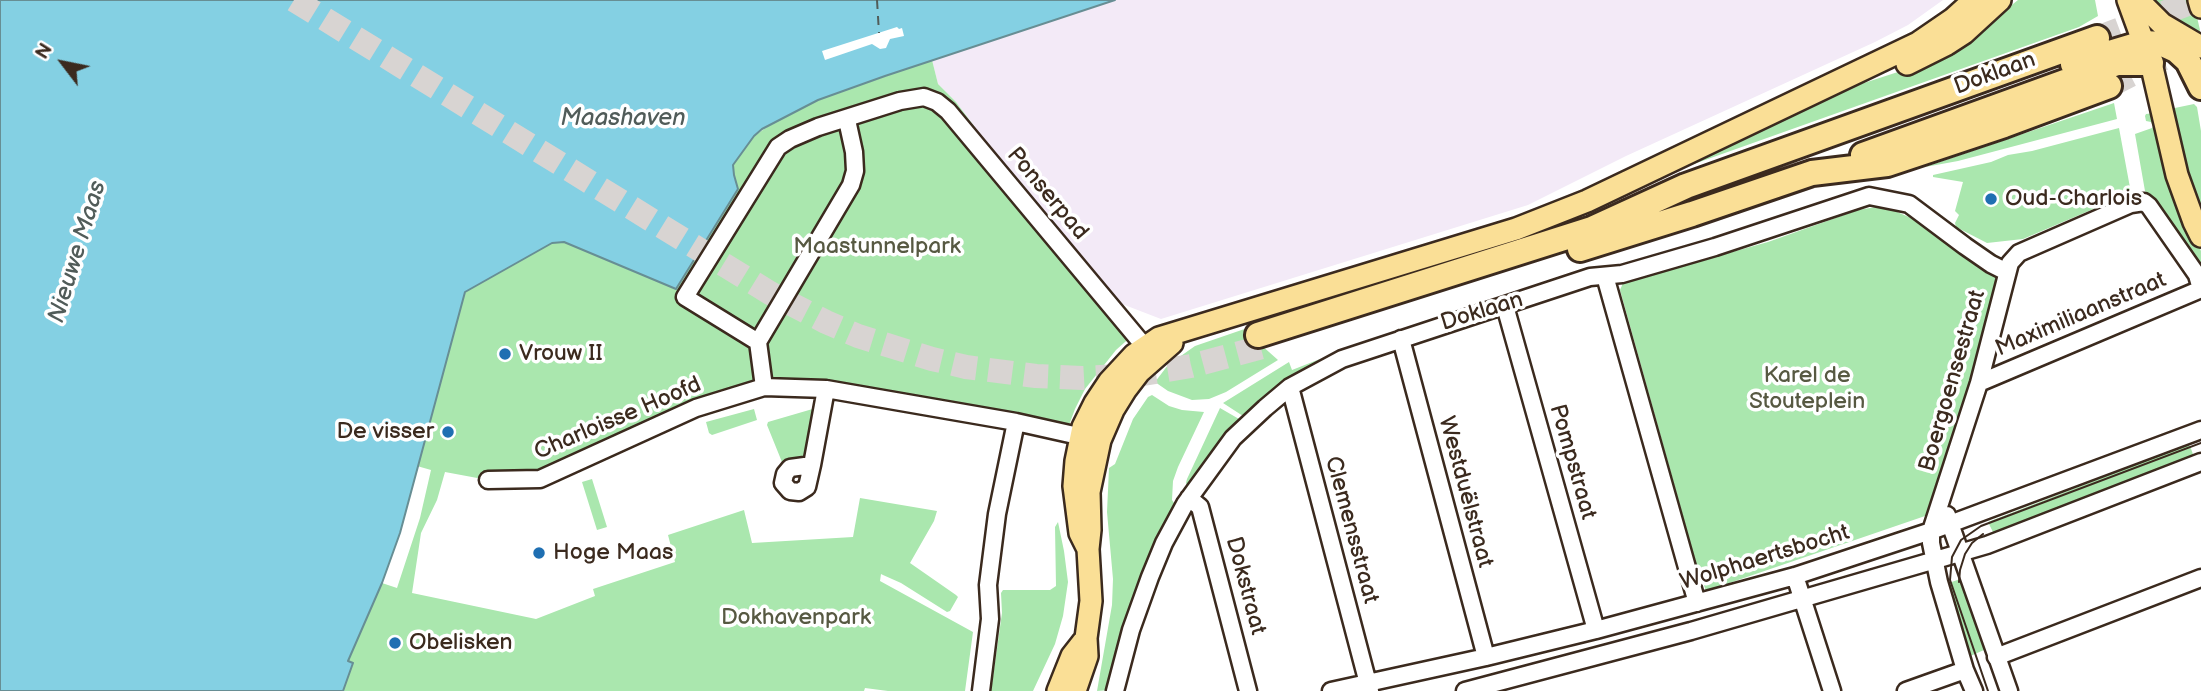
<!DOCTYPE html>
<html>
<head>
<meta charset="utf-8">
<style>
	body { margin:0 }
	#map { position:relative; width:2201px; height:691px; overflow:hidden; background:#fff; font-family:"Balsamiq Sans",sans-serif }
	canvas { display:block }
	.north { position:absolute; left:28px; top:28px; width:70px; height:70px; -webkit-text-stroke:5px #fff; paint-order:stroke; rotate:302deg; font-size:19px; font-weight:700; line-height:28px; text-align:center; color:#3b2a1e }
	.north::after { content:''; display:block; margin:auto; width:24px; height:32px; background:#3b2a1e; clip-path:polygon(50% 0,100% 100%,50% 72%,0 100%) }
</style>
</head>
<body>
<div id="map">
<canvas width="2201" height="691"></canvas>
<div class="north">N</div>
</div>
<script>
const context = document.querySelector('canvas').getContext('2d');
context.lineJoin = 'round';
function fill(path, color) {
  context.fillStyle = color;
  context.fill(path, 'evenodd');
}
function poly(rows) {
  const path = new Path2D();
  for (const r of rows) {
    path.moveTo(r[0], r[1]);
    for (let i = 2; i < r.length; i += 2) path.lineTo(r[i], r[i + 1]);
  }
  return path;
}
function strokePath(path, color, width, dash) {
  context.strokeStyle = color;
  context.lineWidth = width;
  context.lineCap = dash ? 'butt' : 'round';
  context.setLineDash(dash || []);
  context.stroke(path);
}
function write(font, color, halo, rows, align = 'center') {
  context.font = font + ' "Balsamiq Sans",sans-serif';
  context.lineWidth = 7;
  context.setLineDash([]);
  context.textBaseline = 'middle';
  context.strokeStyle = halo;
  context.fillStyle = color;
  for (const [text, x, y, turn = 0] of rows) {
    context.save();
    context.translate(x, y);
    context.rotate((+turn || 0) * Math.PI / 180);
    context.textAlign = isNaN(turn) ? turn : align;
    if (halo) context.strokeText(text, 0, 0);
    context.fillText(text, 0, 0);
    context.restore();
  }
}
const built = poly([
	[1099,0,1943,0,1908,25,1875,42,1626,156,1528,205,1161,319,1122,304,1006,169,956,102,938,84,932,60]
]);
const green = poly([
	[2018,0,2095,0,2098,16,2079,27,1677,170,1827,95,1901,71,1977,33],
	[2145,0,2193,0,2200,30,2198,38],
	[932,60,938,84,956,102,1006,169,1122,304,1134,334,1116,350,1085,389,1075,409,1066,433,764,387,560,472,488,480,445,472,437,500,421,533,412,593,536,619,595,596,593,589,675,562,668,535,744,510,752,543,853,537,860,498,937,511,934,521,910,563,956,595,958,597,950,611,947,612,901,583,883,575,881,574,880,581,973,632,965,691,888,691,865,688,864,691,343,691,353,664,348,661,382,583,397,588,420,518,431,470,417,466,465,292,552,243,564,242,676,289,734,175,733,165,754,136,779,119,818,100],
	[2114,103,2117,119,1958,161,1925,167],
	[2194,104,2197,107,2201,131,2201,213,2191,190,2170,109],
	[2155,113,2184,210,2201,251,2201,273,2145,191,2135,134,2152,128,2153,126,2151,122,2146,121,2145,116,2146,114],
	[2119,128,2131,193,2023,239,1987,243,1956,227,1955,223,1959,215,1955,211,1963,182,1933,177,1933,175,1991,162,2008,155,2032,151],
	[1876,207,1895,211,1911,218,1972,262,1998,274,1975,366,1978,368,1967,404,1962,403,1928,515,1706,591,1696,563,1620,290,1623,283,1715,254,1725,254,1768,242,1858,210],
	[1262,323,1260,344,1278,360,1226,392,1209,399,1192,400,1168,391,1155,382,1168,365,1195,346],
	[1320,359,1272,390,1243,416,1223,403,1289,362,1292,370],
	[1152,395,1169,406,1182,410,1204,412,1178,467,1173,481,1172,500,1178,509,1139,581,1125,626,1110,690,1097,691,1112,605,1113,579,1107,512,1109,468,1115,464,1133,419,1148,397],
	[816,408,809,458,784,467,767,425,768,422],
	[1220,408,1239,419,1202,466,1191,482,1189,489,1186,483,1187,479],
	[754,409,757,420,712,435,709,433,706,422],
	[2184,446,2190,446,2194,457,2192,460,1997,532,1993,532,1988,522],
	[592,479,607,527,597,530,582,482],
	[1058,522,1064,551,1068,582,1063,616,1055,644,1033,691,991,691,1002,613,1001,593,1003,590,1050,590,1056,586,1055,527],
	[1963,578,1962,582,1984,650,1968,657,1946,584]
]);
const water = poly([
	[0,0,1115,0,885,76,818,100,762,129,754,136,733,165,734,175,738,189,676,289,564,242,552,243,465,292,400,533,382,583,348,661,353,663,343,691,0,691,0,0]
]);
const pier = poly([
	[897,27,899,29,902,28,904,36,890,39,886,48,880,49,872,44,825,60,822,51]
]);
const ferry = poly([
	[877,0,879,33]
]);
const highwayTunnel = poly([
	[294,0,770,293,826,322,858,336,932,359,966,367,1036,376,1082,378,1137,375,1191,366,1262,347],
	[2097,38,2198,0],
	[2109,86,2172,54,2201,31]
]);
const minor = poly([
	[847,120,854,152,855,171,851,185,758,342,764,387,826,389,1016,422,1092,439],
	[1605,276,1697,603],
	[1505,306,1596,630],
	[1401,339,1486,657],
	[758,342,685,297,778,147,790,139,818,127,900,101,924,97,937,102,948,111,1145,347],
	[1979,383,2201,289],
	[1290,387,1370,691],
	[812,465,807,487,799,492,790,491,783,483,785,474,790,468,812,465],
	[812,465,826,389],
	[488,480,540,479,696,408,764,387],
	[1189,498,1200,507,1248,691],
	[1947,515,2009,691],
	[1795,576,1832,691],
	[1996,657,2201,578],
	[981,691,990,619,988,585,997,514,1016,422],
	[1115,691,1131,630,1150,577,1164,543,1185,504,1233,438,1265,408,1290,387,1342,359,1590,277,1622,274,1715,247,1869,196,1909,204,1965,246,1991,264,2007,272],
	[1331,691,1486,657,1596,630,1795,576,1931,531,2201,430],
	[1465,691,1691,631,1987,545,2201,462],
	[1906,691,1965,670],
	[1974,691,1965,670,1939,582,1931,543,1931,531,1979,383,2010,263,2019,253,2131,204,2144,202,2149,206,2197,275,2201,289]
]);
const major = poly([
	[2128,0,2151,63,2177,175,2194,222,2201,236],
	[2138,0,2162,24,2201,47],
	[2199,0,2201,7],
	[1907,64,1947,44,1964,33,2000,0],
	[1088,549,1080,533,1074,486,1076,461,1083,427,1095,403,1109,382,1134,355,1159,338,1516,229,1587,201,1918,43,1953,19,1974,0],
	[1058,691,1072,656,1083,642],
	[1075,691,1087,656,1086,638,1091,601,1088,549,1090,530,1089,492,1100,440,1113,410,1126,389,1139,372,1172,343]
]);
const highway = poly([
	[2073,64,2143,43,2163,44,2176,50,2188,61,2201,87],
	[1863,155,2117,63,2151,63],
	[1580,249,1692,214,1812,173,1887,164,2004,125,2109,86],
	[1258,335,1592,229,1686,186,2097,38]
]);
const tram = poly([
	[1959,582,1960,570,1965,554,1972,543,1983,534],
	[1988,691,1950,580,1952,557,1961,540,1981,526,2201,443]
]);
const markers = [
	[1991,199,7,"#1f6fb2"],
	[505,354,7,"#1f6fb2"],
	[448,432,7,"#1f6fb2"],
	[539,553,7,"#1f6fb2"],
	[395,643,7,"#1f6fb2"]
];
const streetNames = [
	["Doklaan",1995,74,-20],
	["Ponserpad",1047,194,50],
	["Doklaan",1482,312,-17],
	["Maximiliaanstraat",2081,315,-23],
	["Boergoensestraat",1953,381,-74],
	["Charloisse Hoofd",618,419,-23],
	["Pompstraat",1572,462,74],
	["Westduëlstraat",1465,492,75],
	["Clemensstraat",1351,530,75],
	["Wolphaertsbocht",1765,558,-17],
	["Dokstraat",1245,586,75]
];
const poiNames = [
	["Oud-Charlois",2005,199],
	["Vrouw II",519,354],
	["De visser",434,432,"right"],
	["Hoge Maas",553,553],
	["Obelisken",409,643]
];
const parkNames = [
	["Maastunnelpark",877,247],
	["Karel de",1807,376],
	["Stouteplein",1807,402],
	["Dokhavenpark",796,618]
];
const waterNames = [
	["Maashaven",623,119],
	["Nieuwe Maas",78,252,-73]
];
fill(built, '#f3eaf7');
fill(green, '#aae7ae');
fill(water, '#84d0e3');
strokePath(water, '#678e94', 2);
fill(pier, '#fff');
strokePath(ferry, '#515c59', 2, [9, 7]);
strokePath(highwayTunnel, '#d8d4d2', 24, [24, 12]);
strokePath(minor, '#3b2a1e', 21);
strokePath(major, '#3b2a1e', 26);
strokePath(highway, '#3b2a1e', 30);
strokePath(minor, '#fff', 16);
strokePath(major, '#fadf96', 21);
strokePath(highway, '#fadf96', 24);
strokePath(tram, '#3b2a1e', 2);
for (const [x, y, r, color] of markers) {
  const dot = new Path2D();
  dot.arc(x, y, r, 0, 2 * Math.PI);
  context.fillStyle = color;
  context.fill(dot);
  strokePath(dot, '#fff', 2.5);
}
write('23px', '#3b2a1e', '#fff', streetNames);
write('23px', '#3b2a1e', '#fff', poiNames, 'left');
write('23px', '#575942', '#fff', parkNames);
write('italic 24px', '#515c59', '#fff', waterNames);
</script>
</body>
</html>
